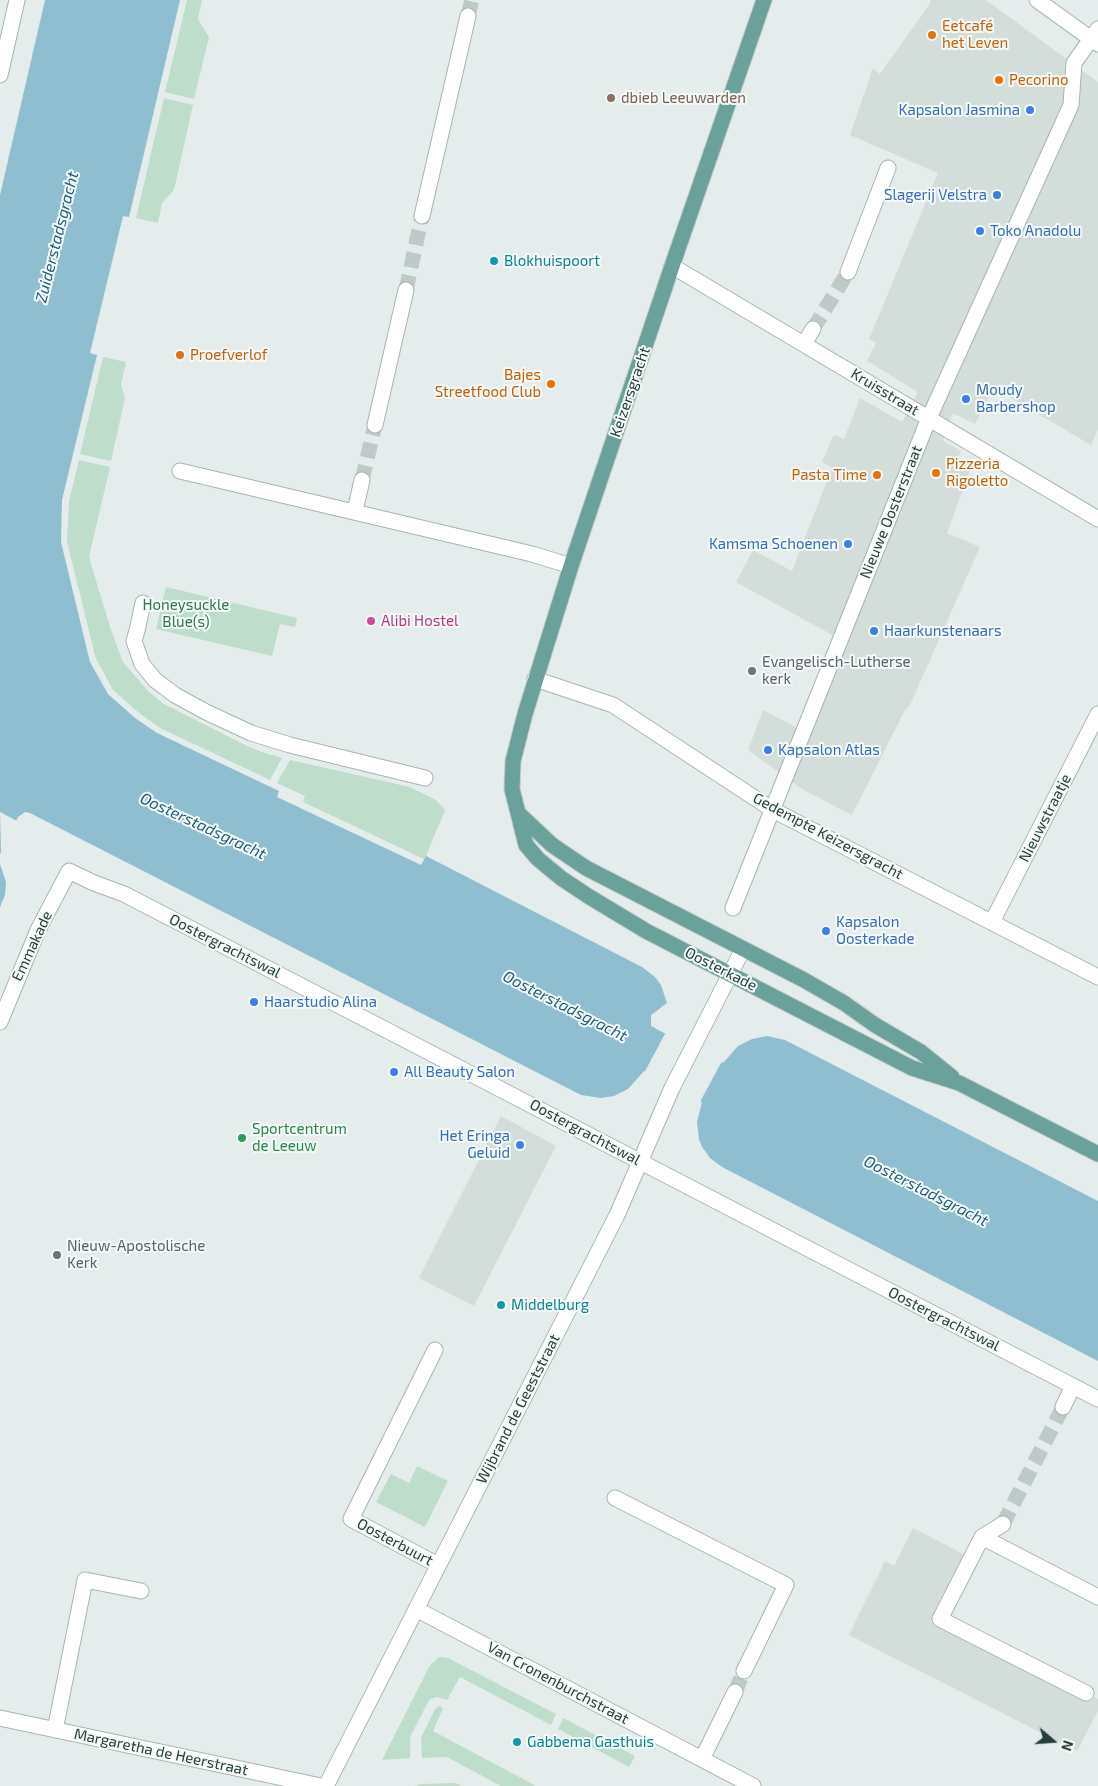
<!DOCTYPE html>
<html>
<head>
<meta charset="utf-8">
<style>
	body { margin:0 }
	#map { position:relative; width:1098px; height:1786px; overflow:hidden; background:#e4edeb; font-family:"Exo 2",sans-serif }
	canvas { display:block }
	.north { position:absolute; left:1028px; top:1716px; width:50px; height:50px; -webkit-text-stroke:4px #f5faf8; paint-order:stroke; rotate:108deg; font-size:14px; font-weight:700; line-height:20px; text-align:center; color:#243f3b }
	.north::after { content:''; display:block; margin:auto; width:18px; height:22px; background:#243f3b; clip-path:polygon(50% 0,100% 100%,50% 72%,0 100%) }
</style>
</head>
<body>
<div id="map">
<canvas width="1098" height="1786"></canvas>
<div class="north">N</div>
</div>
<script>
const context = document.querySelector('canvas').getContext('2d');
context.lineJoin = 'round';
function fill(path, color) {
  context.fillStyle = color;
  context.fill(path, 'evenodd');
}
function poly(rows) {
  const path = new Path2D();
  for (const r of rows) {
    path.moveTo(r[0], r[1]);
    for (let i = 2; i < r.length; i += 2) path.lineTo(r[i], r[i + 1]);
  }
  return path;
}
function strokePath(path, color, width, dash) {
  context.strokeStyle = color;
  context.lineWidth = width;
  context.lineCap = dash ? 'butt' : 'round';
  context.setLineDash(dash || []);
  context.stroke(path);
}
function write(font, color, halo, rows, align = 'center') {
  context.font = font + ' "Exo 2",sans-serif';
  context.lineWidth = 4;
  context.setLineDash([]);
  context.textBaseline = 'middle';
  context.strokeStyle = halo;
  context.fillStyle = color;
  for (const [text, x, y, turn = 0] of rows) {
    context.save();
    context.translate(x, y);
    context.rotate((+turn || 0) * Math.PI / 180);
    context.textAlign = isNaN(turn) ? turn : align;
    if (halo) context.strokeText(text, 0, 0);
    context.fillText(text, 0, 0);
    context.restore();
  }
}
const built = poly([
	[931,0,986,0,1098,82,1098,430,1091,445,994,388,975,424,953,413,943,441,961,451,958,457,972,465,947,533,980,547,910,705,905,710,852,815,802,789,748,750,763,710,797,728,834,636,736,582,753,550,792,571,832,468,822,462,834,435,844,439,860,398,902,422,918,392,867,361,876,343,869,339,938,173,850,135,873,68,880,74,929,5],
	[501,1116,556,1146,474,1306,419,1278],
	[913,1528,971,1558,940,1619,1098,1699,1098,1711,1077,1751,849,1635,885,1561,894,1566]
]);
const green = poly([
	[187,0,202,0,198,19,209,37,194,99,165,92],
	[164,98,193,105,174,190,162,203,158,223,136,218],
	[103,357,126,362,121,384,125,398,111,461,80,454],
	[79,460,110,467,89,557,110,627,123,662,149,692,164,704,247,746,262,752,282,758,270,780,160,728,139,713,113,690,96,659,67,542,69,501],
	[166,587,297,618,295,627,280,624,272,656,156,629],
	[290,760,410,787,436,800,445,810,426,856,424,859,303,802,305,796,277,783],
	[417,1466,448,1481,425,1527,376,1502,391,1474,409,1483],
	[439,1657,448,1658,556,1714,551,1725,460,1677,447,1700,437,1697,430,1699,428,1702,410,1737,410,1758,382,1760,428,1669,431,1664],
	[439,1706,443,1708,433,1731,536,1786,501,1786,447,1757,422,1758,421,1738,435,1709],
	[563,1718,635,1756,629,1767,558,1729],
	[456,1783,462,1786,415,1786,421,1784]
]);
const water = poly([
	[45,0,180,0,129,217,123,216,90,353,97,355,62,500,61,542,90,662,108,694,135,718,157,733,279,791,277,797,421,865,426,856,642,967,655,977,661,985,667,1003,651,1015,651,1026,720,1063,724,1062,738,1046,752,1039,767,1036,785,1040,1098,1201,1098,1361,722,1167,710,1158,702,1147,699,1139,697,1122,702,1102,644,1071,628,1089,614,1096,601,1098,581,1095,30,813,25,812,18,817,0,854,0,195],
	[0,864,6,882,5,895,0,907]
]);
const pier = poly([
	[0,812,17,821,11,837,1,852],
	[666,1032,722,1061,700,1102,644,1073]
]);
const minorTunnel = poly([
	[468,16,472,0],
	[406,290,422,216],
	[813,329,848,272],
	[362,480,375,425],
	[1003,1524,1063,1407],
	[735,1692,744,1671]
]);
const minor = poly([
	[1037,0,1098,44],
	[0,75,17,0],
	[422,216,468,16],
	[672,266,1098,519],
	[848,272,888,168],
	[804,344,813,329],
	[375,425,406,290],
	[180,471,532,554,571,566],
	[355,511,362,480],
	[138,626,143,603],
	[138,627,134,641,142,664,155,680,175,695,206,712,251,733,290,745,425,778],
	[535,679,613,705,773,810,1098,977],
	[733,908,929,418,1071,105,1074,63,1098,29],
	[992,922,1098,714],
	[0,1022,38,930,69,871,94,883,124,894,1098,1399],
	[435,1350,351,1519,438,1565],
	[1063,1407,1073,1386],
	[615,1498,786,1585,744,1671],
	[1003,1524,982,1537,940,1619,1086,1693],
	[982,1537,1098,1597],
	[416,1609,753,1786],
	[0,1718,321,1786],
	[55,1730,85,1580,141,1591],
	[702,1759,735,1692],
	[326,1786,617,1215,672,1088,743,949]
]);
const major = poly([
	[764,0,672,266,571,566,525,714,513,761,512,789,526,845,538,859,561,878,588,896,646,931,912,1068,959,1083,1098,1154],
	[519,814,552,845,586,868,804,980,844,1003,875,1025,921,1052,952,1077]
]);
const markers = [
	[932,35,5,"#e8710a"],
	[999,80,5,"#e8710a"],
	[611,98,5,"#8d6e63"],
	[1030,110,5,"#3f7fe0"],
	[997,195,5,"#3f7fe0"],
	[980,231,5,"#3f7fe0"],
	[494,261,5,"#0f9aa8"],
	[180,355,5,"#e8710a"],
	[551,384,5,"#e8710a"],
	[966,399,5,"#3f7fe0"],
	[936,473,5,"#e8710a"],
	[877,475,5,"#e8710a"],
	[848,544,5,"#3f7fe0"],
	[371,621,5,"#d1479c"],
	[874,631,5,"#3f7fe0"],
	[752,671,5,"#6b7280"],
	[768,750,5,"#3f7fe0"],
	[826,931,5,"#3f7fe0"],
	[254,1002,5,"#3f7fe0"],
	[394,1072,5,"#3f7fe0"],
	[242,1138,5,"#2e9e5b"],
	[520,1145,5,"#3f7fe0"],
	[57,1255,5,"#6b7280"],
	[501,1305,5,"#0f9aa8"],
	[517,1742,5,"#0f9aa8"]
];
const foodNames = [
	["Eetcafé",942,26],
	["het Leven",942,43],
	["Pecorino",1009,80],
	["Proefverlof",190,355],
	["Bajes",541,375,"right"],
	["Streetfood Club",541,392,"right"],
	["Pizzeria",946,464],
	["Rigoletto",946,481],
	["Pasta Time",867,475,"right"]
];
const educationNames = [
	["dbieb Leeuwarden",621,98]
];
const shopNames = [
	["Kapsalon Jasmina",1020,110,"right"],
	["Slagerij Velstra",987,195,"right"],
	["Toko Anadolu",990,231],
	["Moudy",976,390],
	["Barbershop",976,407],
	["Kamsma Schoenen",838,544,"right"],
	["Haarkunstenaars",884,631],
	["Kapsalon Atlas",778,750],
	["Kapsalon",836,922],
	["Oosterkade",836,939],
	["Haarstudio Alina",264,1002],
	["All Beauty Salon",404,1072],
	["Het Eringa",510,1136,"right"],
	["Geluid",510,1153,"right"]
];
const cultureNames = [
	["Blokhuispoort",504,261],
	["Middelburg",511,1305],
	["Gabbema Gasthuis",527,1742]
];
const streetNames = [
	["Keizersgracht",630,392,-71],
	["Kruisstraat",885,392,31],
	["Nieuwe Oosterstraat",891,512,-68],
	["Nieuwstraatje",1045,818,-63],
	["Gedempte Keizersgracht",828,836,28],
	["Emmakade",32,946,-65],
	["Oostergrachtswal",225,946,27],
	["Oosterkade",721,969,27],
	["Oostergrachtswal",585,1132,28],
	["Oostergrachtswal",944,1319,27],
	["Wijbrand de Geeststraat",518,1409,-63],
	["Oosterbuurt",395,1542,28],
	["Van Cronenburchstraat",558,1683,28],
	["Margaretha de Heerstraat",161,1752,12]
];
const parkNames = [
	["Honeysuckle",186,605],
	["Blue(s)",186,622]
];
const hotelNames = [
	["Alibi Hostel",381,621]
];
const worshipNames = [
	["Evangelisch-Lutherse",762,662],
	["kerk",762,679],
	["Nieuw-Apostolische",67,1246],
	["Kerk",67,1263]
];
const leisureNames = [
	["Sportcentrum",252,1129],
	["de Leeuw",252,1146]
];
const waterNames = [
	["Zuiderstadsgracht",57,237,-76],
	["Oosterstadsgracht",203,826,25],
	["Oosterstadsgracht",565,1006,27],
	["Oosterstadsgracht",926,1191,27]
];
fill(built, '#d3ddda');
fill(green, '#bedecb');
fill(water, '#8ebed0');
fill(pier, '#e4edeb');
strokePath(minorTunnel, '#becac8', 15, [15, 8]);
strokePath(minor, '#a7b5b3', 17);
strokePath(major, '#c2c9c8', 17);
strokePath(minor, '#fff', 15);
strokePath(major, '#6aa29b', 15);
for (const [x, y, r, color] of markers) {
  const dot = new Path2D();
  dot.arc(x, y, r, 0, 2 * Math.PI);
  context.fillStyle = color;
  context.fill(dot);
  strokePath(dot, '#f5faf8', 2);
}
write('15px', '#c56008', '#f5faf8', foodNames, 'left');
write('15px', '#785e54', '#f5faf8', educationNames, 'left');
write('15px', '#366cbe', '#f5faf8', shopNames, 'left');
write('15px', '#0d838f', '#f5faf8', cultureNames, 'left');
write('15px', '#243f3b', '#f5faf8', streetNames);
write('15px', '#2f7553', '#f5faf8', parkNames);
write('15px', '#b23c85', '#f5faf8', hotelNames, 'left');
write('15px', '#5b616d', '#f5faf8', worshipNames, 'left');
write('15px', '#27864d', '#f5faf8', leisureNames, 'left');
write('italic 16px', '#1f5f7a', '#f5faf8', waterNames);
</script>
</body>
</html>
